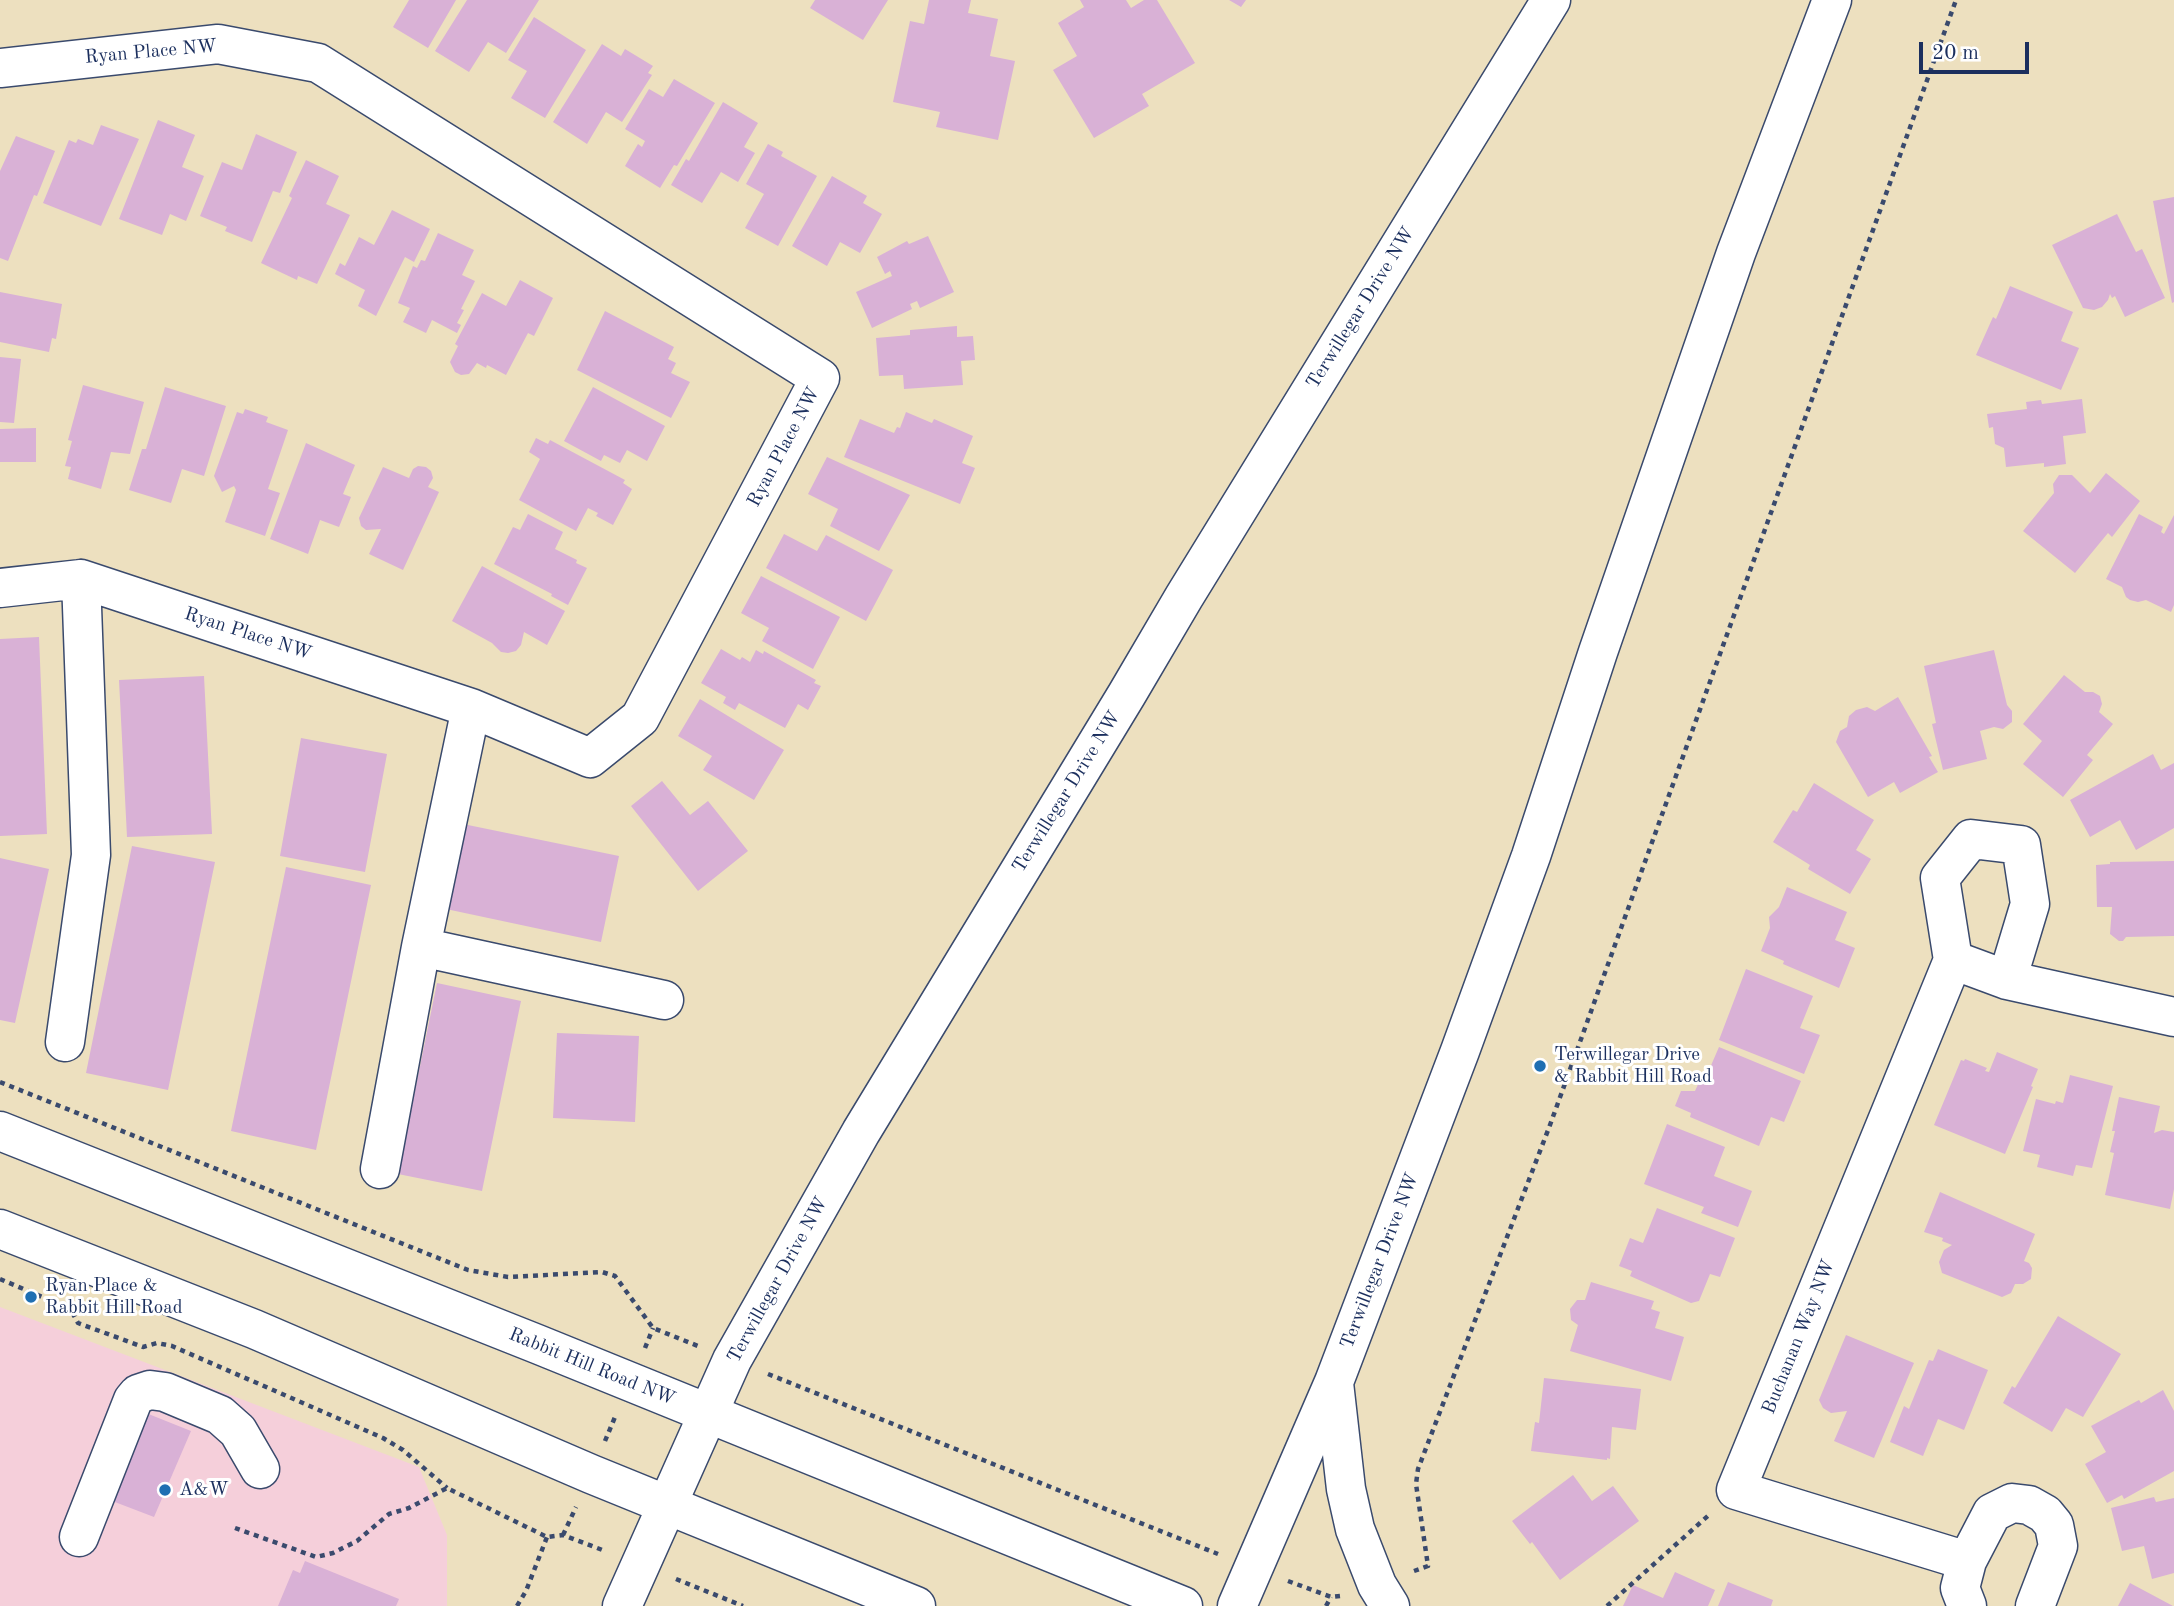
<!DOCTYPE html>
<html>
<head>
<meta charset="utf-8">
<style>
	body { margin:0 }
	#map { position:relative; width:2174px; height:1606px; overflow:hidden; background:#ede0bf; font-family:"Old Standard TT",serif }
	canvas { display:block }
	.scale { position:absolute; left:1919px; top:42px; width:110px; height:32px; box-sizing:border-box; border:4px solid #1b2f5e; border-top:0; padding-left:9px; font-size:21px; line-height:24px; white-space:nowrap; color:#1b2f5e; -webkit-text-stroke:5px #fff; paint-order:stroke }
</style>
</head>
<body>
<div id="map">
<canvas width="2174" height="1606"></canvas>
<div class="scale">20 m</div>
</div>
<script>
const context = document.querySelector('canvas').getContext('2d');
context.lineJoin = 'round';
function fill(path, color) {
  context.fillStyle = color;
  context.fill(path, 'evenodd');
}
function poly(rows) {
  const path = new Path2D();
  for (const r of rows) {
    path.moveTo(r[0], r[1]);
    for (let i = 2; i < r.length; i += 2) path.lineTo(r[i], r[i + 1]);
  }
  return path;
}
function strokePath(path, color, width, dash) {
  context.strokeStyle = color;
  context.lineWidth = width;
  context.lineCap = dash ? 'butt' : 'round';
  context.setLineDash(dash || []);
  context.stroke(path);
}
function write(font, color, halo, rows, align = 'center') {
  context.font = font + ' "Old Standard TT",serif';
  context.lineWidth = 6;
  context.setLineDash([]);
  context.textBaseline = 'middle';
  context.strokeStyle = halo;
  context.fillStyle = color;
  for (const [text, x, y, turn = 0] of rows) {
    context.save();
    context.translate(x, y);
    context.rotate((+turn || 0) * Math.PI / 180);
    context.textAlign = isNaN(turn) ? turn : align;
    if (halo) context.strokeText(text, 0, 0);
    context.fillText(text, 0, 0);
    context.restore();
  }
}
const built = poly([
	[0,1307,419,1467,447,1535,447,1606,0,1606]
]);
const building = poly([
	[409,0,456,0,428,48,393,27],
	[467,0,539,0,506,53,488,42,469,72,435,51],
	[815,0,888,0,863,40,810,8],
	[929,0,971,0,968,13,998,19,990,56,1015,61,998,140,936,127,940,112,893,102,910,21,924,24],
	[1080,0,1126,0,1131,8,1144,0,1157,0,1195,63,1142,94,1149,106,1094,138,1053,70,1077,56,1058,23,1084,7],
	[1229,0,1246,0,1241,7],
	[534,17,586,50,545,118,511,98,527,71,508,60],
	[602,44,621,56,625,49,653,66,648,73,652,75,622,122,606,112,587,144,553,122],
	[674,79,715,103,677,166,674,165,660,188,625,166,638,144,642,147,645,141,625,129,649,89,663,97],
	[723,102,758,123,744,147,755,153,738,182,721,172,702,203,671,185,686,159,689,161],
	[158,120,195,135,182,167,204,176,186,221,170,214,162,235,119,219],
	[101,125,139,139,101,226,43,203,69,140,76,143,78,139,93,145],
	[256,134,297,152,280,193,273,191,252,242,225,231,227,227,200,216,222,162,242,170],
	[16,136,55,151,37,196,34,195,8,261,0,258,0,171],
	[768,144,783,152,781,156,817,176,778,246,745,228,764,194,746,184],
	[306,160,339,176,326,204,350,215,317,284,298,276,297,280,261,263,292,198,289,196],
	[832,176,867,196,863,203,882,214,860,253,840,242,827,266,792,246],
	[2174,197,2174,302,2172,303,2153,201],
	[392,210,430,229,414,262,405,257,376,316,358,306,365,290,335,274,340,263,345,266,359,237,374,245],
	[2117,214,2136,252,2142,249,2165,298,2125,317,2115,296,2112,298,2110,294,2108,300,2102,307,2094,310,2083,308,2052,245],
	[438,233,474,250,462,275,475,281,461,309,464,310,457,323,461,325,457,333,432,320,426,333,403,322,410,308,398,303,413,266,417,268,421,260,425,261],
	[928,236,954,292,920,308,917,301,910,304,912,309,872,328,856,292,892,276,890,271,885,274,877,257,907,241,909,244],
	[520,280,553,298,534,336,528,333,506,375,487,365,486,368,477,363,469,374,461,375,455,372,450,362,458,346,455,344,482,293,506,306],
	[2010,286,2073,312,2061,341,2079,348,2061,390,1976,355,1993,317,1996,319],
	[0,292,62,304,56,339,52,338,49,352,0,342],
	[605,311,674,347,668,359,676,363,671,373,690,382,671,418,577,370],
	[957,326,957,337,973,336,975,360,961,361,963,385,904,389,903,375,879,376,876,338,910,335,910,330],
	[0,357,21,359,14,423,0,422],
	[83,385,144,402,130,454,111,452,101,489,68,479,71,467,65,466,72,441,68,440],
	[165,387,226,406,204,476,182,469,171,503,129,490,142,449,146,449],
	[593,387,665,426,647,461,627,450,620,463,604,455,601,461,564,441],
	[2082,399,2086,433,2063,436,2066,464,2044,467,2044,463,2006,467,2004,448,1995,444,1993,427,1989,428,1987,414,2027,409,2026,402,2041,400,2042,404],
	[245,409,268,417,266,422,288,430,268,489,280,493,265,536,225,522,236,490,234,486,222,492,214,476,237,412,243,414],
	[906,412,932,423,934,419,973,436,962,463,975,468,960,504,844,457,860,419,894,433,897,427,900,428],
	[36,428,36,462,0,462,0,429],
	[536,438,548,444,550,440,625,480,623,483,632,489,613,525,596,516,598,513,588,508,576,531,519,500,540,459,529,452],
	[306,443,355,465,343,494,351,497,339,527,320,520,308,554,270,539],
	[827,457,910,495,879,551,830,526,838,509,808,494],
	[418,466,426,467,431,471,433,478,428,487,439,492,403,570,369,554,381,529,366,530,361,526,359,518,383,467,409,478,413,469],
	[2106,473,2140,501,2112,537,2108,533,2075,573,2023,531,2054,493,2053,484,2059,475,2072,475,2090,493],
	[528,514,563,532,555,549,577,560,576,563,587,568,568,605,551,596,552,594,494,564,513,527,520,530],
	[2139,514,2163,527,2161,532,2164,534,2174,515,2174,605,2171,612,2146,600,2138,602,2130,600,2126,597,2122,587,2106,579],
	[784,534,817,551,826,535,893,570,866,621,766,568],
	[482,566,565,611,547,645,524,632,521,645,516,651,508,653,501,652,492,643,452,621],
	[761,576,840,617,813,669,762,641,769,628,741,613],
	[39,637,47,834,0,836,0,639],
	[721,649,740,660,742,657,750,662,756,650,763,654,764,651,816,680,814,683,821,686,808,710,798,704,785,728,739,703,735,710,723,703,726,697,701,683],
	[1994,650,2007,705,2012,711,2012,722,2003,729,1994,727,1980,731,1987,759,1943,770,1932,724,1936,723,1924,666],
	[2064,675,2085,692,2093,692,2100,696,2102,704,2099,712,2113,724,2087,755,2093,760,2063,797,2023,764,2042,741,2023,724],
	[204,676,212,834,127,837,119,680],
	[1898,697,1932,756,1929,757,1938,772,1900,793,1894,782,1868,797,1836,742,1840,731,1847,727,1849,716,1856,710,1867,707,1875,711],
	[700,699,784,750,754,800,703,770,712,756,678,736],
	[301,738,387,754,365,872,280,856],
	[2153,754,2161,770,2174,763,2174,828,2136,850,2120,820,2090,837,2070,800],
	[662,781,690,815,708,801,748,851,698,891,631,806],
	[1814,783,1874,820,1856,850,1871,859,1850,894,1808,869,1810,865,1773,842,1793,810,1797,812],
	[463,824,619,856,601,942,446,909],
	[132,846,215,862,168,1090,86,1073],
	[0,858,49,869,15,1023,0,1020],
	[2174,861,2174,936,2126,937,2123,941,2119,941,2110,934,2112,907,2097,907,2096,865,2110,864,2110,862],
	[286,867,371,885,316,1150,231,1131],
	[1787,887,1847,912,1835,940,1855,948,1839,988,1783,964,1784,961,1761,951,1770,928,1769,917,1779,907],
	[1746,969,1813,996,1800,1028,1820,1035,1804,1074,1719,1040],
	[437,983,521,1001,482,1191,398,1174],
	[557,1033,639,1036,635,1122,553,1118],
	[1719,1047,1801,1081,1784,1122,1771,1117,1759,1146,1690,1117,1691,1113,1675,1106,1681,1091,1695,1091,1700,1080,1706,1077],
	[1997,1052,2038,1069,2031,1086,2033,1087,2005,1154,1934,1125,1961,1060,1964,1061,1965,1059,1987,1068,1985,1071,1989,1072],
	[2070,1075,2113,1086,2092,1168,2076,1165,2073,1176,2037,1167,2040,1155,2023,1151,2036,1099,2055,1104,2056,1101,2063,1103],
	[2119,1097,2160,1106,2154,1133,2162,1130,2174,1132,2174,1189,2170,1209,2105,1195,2114,1153,2110,1152,2115,1131,2112,1131],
	[1667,1124,1725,1147,1714,1176,1752,1191,1738,1227,1701,1213,1704,1207,1644,1184],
	[1940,1192,2035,1234,2024,1261,2029,1263,2032,1268,2031,1279,2023,1284,2015,1284,2011,1293,2002,1297,1942,1273,1939,1262,1944,1250,1952,1245,1942,1241,1943,1238,1924,1232],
	[1657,1208,1735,1238,1720,1277,1710,1274,1699,1301,1691,1303,1630,1276,1632,1271,1619,1266,1630,1238,1643,1243],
	[1591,1282,1654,1301,1651,1309,1660,1312,1655,1328,1684,1337,1671,1381,1570,1351,1578,1325,1571,1320,1570,1309,1577,1300,1585,1300],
	[2058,1316,2121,1354,2083,1417,2066,1408,2052,1432,2003,1403,2012,1386,2015,1388],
	[1846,1335,1914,1363,1874,1458,1834,1441,1847,1411,1831,1413,1823,1408,1819,1400],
	[1938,1349,1988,1370,1964,1430,1938,1419,1923,1456,1890,1442,1904,1406,1909,1409,1929,1360,1933,1361],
	[1544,1378,1641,1389,1636,1430,1612,1427,1610,1459,1607,1458,1607,1460,1531,1451,1535,1422,1539,1423],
	[2163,1390,2174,1411,2174,1471,2124,1499,2122,1495,2107,1503,2085,1464,2106,1452,2091,1426,2139,1400,2141,1403],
	[141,1411,191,1431,154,1517,107,1499],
	[1573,1475,1592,1501,1613,1486,1639,1521,1560,1580,1532,1542,1530,1544,1512,1521],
	[2154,1497,2156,1502,2174,1498,2174,1573,2152,1579,2144,1546,2122,1551,2111,1508],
	[305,1561,399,1599,396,1606,278,1606,293,1570,300,1573],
	[1675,1572,1715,1590,1708,1606,1623,1606,1633,1585,1663,1598],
	[1728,1582,1773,1600,1771,1606,1718,1606],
	[2130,1583,2173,1606,2118,1606]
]);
const path = poly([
	[0,1082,468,1270,508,1277,602,1272,615,1276,653,1328,698,1346],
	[0,1279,61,1305,72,1312,78,1323,143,1347,157,1343,172,1346,383,1438,403,1450,447,1488],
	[645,1348,653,1328],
	[768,1374,1218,1554],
	[605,1441,615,1417],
	[235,1528,316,1557,333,1553,357,1541,389,1514,409,1508,447,1488,547,1537,563,1535,605,1551],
	[563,1535,576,1507],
	[1414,1571,1428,1566,1416,1484,1418,1469,1550,1125,1956,0],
	[676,1579,743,1606],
	[1288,1581,1331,1597,1340,1596],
	[517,1606,526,1591,547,1537],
	[1326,1606,1331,1597],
	[1607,1606,1710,1514]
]);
const minor = poly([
	[0,68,218,44,318,63,820,378,640,718,590,758,471,708,81,579,0,588],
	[421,947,664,1000],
	[1953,960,1940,878,1971,839,2021,845,2030,904,2007,980],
	[65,1042,91,855,81,579],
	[380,1169,421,947,471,708],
	[79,1537,133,1400,138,1394,150,1390,165,1392,220,1415,238,1431,260,1469],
	[1967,1561,1736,1490,1953,960,2007,980,2174,1017],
	[1967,1606,1960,1588,1967,1561,1992,1513,2012,1503,2029,1505,2045,1514,2054,1525,2058,1546,2035,1606]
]);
const major = poly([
	[0,1131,537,1344,1183,1606],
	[0,1229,254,1329,591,1474,916,1606],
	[1334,1383,1346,1489,1355,1529,1377,1585,1390,1606],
	[622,1606,732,1360,861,1132,1127,694,1184,597,1551,0],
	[1237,1606,1334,1382,1460,1051,1531,856,1598,652,1736,253,1832,0]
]);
const markers = [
	[1540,1066,7,"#1f6fb2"],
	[31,1297,7,"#1f6fb2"],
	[165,1490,7,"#1f6fb2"]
];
const streetNames = [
	["Ryan Place NW",151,52,-5],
	["Terwillegar Drive NW",1361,308,-58],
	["Ryan Place NW",784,447,-62],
	["Ryan Place NW",248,634,18],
	["Terwillegar Drive NW",1067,792,-58],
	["Terwillegar Drive NW",1380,1261,-69],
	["Terwillegar Drive NW",778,1280,-61],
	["Buchanan Way NW",1799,1337,-68],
	["Rabbit Hill Road NW",592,1367,22]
];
const poiNames = [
	["Terwillegar Drive",1554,1055],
	["& Rabbit Hill Road",1554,1077],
	["Ryan Place &",45,1286],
	["Rabbit Hill Road",45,1308],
	["A&W",179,1490]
];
fill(built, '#f5cfda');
fill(building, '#d9b1d6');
strokePath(minor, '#3a4a6d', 41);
strokePath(major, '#3a4a6d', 41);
strokePath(path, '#3a4a6d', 4.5, [5, 5]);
strokePath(minor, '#fff', 38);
strokePath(major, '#fff', 38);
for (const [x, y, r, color] of markers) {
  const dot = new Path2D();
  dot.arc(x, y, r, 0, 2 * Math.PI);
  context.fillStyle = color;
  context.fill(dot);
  strokePath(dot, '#fff', 2.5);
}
write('19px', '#1b2f5e', '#fff', streetNames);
write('19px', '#1b2f5e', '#fff', poiNames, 'left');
</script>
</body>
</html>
